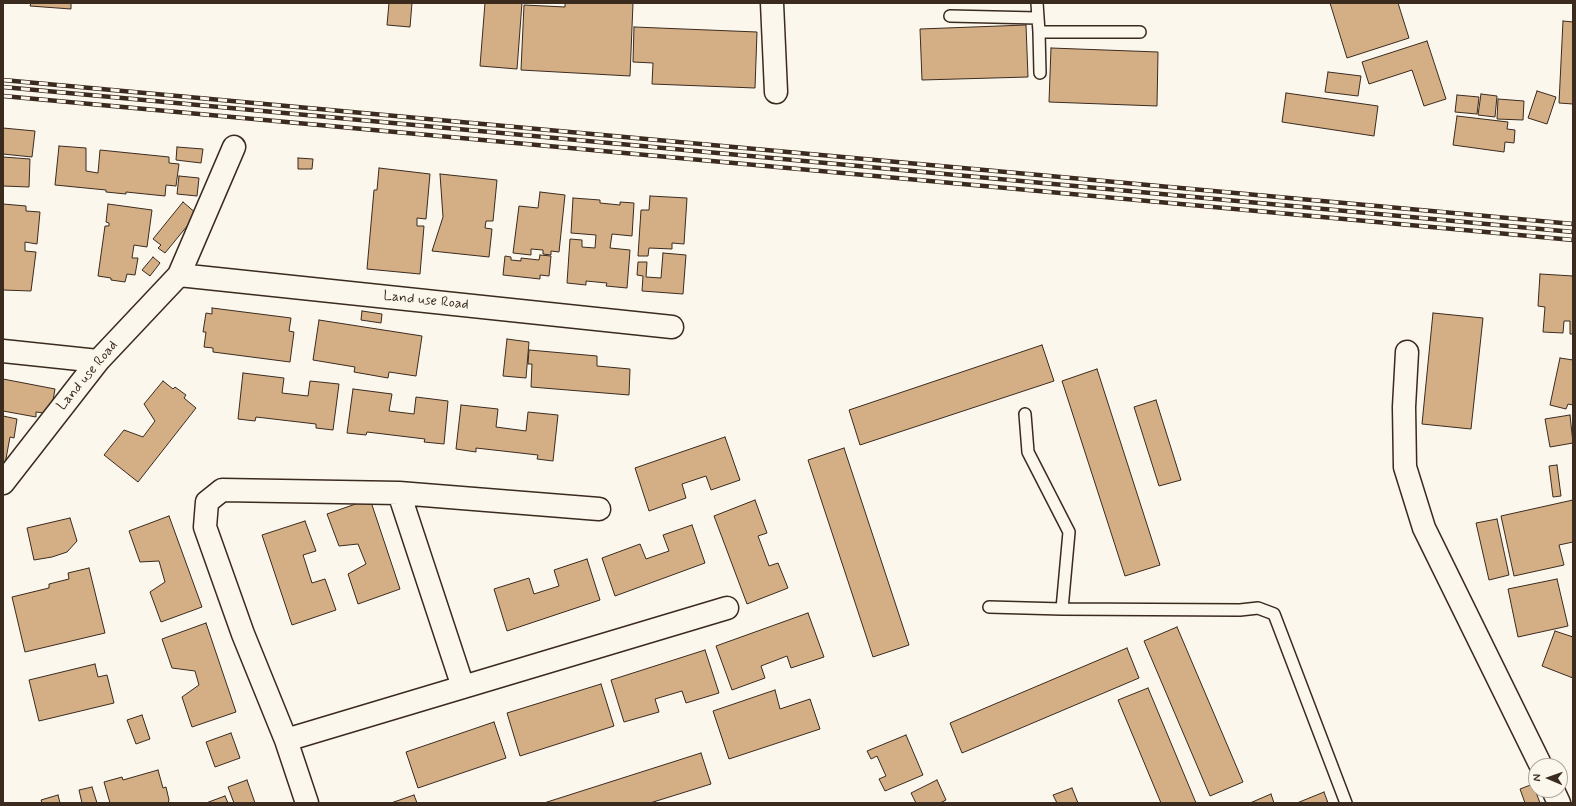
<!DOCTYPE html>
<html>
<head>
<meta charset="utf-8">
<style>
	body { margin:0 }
	#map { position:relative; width:1576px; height:806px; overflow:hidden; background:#fbf7ec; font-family:Mynerve,sans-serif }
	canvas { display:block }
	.frame { position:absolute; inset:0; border:4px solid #3b2a1e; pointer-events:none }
	.north { position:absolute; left:1528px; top:758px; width:40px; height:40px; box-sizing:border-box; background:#fbf7ec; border:1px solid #aea59a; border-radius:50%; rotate:272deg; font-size:11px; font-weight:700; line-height:16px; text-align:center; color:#3b2a1e }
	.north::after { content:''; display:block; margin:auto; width:14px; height:18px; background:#3b2a1e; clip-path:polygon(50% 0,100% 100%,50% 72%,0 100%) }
</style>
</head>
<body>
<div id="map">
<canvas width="1576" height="806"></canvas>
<div class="frame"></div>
<div class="north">N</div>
</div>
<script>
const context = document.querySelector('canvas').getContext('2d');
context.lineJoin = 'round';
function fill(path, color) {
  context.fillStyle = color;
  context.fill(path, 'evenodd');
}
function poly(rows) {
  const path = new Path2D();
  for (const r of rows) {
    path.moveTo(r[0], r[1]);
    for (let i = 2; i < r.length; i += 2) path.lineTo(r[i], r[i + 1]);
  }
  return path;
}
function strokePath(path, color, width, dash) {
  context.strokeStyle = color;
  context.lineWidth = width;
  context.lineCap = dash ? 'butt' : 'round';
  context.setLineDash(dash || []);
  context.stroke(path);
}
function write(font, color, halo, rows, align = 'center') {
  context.font = font + ' Mynerve,sans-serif';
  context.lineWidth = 3;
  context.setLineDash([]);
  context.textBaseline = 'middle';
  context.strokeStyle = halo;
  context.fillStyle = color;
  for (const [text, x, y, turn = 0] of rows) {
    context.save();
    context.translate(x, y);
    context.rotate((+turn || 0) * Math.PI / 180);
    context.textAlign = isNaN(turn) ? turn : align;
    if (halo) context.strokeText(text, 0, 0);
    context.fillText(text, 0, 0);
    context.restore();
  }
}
const building = poly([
	[31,3,71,3,71,9,30,6,31,3],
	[389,3,412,3,410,27,387,25,389,3],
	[485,3,522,3,517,69,480,66,485,3],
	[565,3,633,3,630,76,521,70,524,5,565,7,565,3],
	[1330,3,1398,3,1409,38,1347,58,1330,3],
	[1563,21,1573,22,1573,104,1559,103,1563,21],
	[1026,25,1028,77,922,80,920,29,1026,25],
	[634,27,757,32,755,88,652,84,653,63,633,62,634,27],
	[1427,41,1446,99,1424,106,1412,70,1369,84,1362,62,1427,41],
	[1051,48,1158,52,1157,106,1049,102,1051,48],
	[1328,72,1361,76,1358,96,1325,92,1328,72],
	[1537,91,1556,97,1547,124,1528,118,1537,91],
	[1286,93,1378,106,1374,136,1282,122,1286,93],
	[1481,94,1497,96,1495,117,1478,115,1481,94],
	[1457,95,1479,97,1477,114,1455,112,1457,95],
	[1498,99,1524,101,1523,120,1497,119,1498,99],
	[1457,116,1508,122,1507,129,1515,130,1514,143,1505,142,1504,152,1453,145,1457,116],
	[3,128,35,131,32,157,3,154,3,128],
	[59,146,86,148,86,171,98,173,100,150,169,157,169,163,179,164,176,186,166,185,165,196,126,192,126,194,106,192,106,190,55,185,59,146],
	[177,147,203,149,201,163,176,160,177,147],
	[3,157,30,159,29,187,3,186,3,157],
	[298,158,313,159,312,169,298,169,298,158],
	[379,168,430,174,426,219,417,218,417,226,424,226,420,274,367,269,374,190,377,190,379,168],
	[440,174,497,180,493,221,486,221,485,228,492,229,489,257,432,251,443,217,440,174],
	[179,176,199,178,197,196,177,194,179,176],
	[540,192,565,195,559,252,551,251,551,255,543,254,543,250,531,249,531,255,513,253,519,206,538,208,540,192],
	[650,196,687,198,684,244,672,243,672,249,649,248,648,256,638,256,641,210,649,210,650,196],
	[573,198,600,200,600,203,620,205,620,202,634,203,632,236,612,234,610,248,630,250,627,288,606,286,607,283,586,281,586,285,567,283,570,239,582,240,582,247,595,248,596,235,571,233,573,198],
	[183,202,197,214,165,253,158,248,161,245,153,239,183,202],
	[3,204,26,206,26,211,40,212,37,244,25,242,25,251,36,252,31,291,3,290,3,204],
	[108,204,152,210,147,247,134,245,132,258,138,258,135,275,127,274,125,282,111,280,111,278,98,276,105,226,109,226,109,223,106,222,108,204],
	[663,253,686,255,683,294,642,291,643,276,637,275,638,262,647,262,646,277,661,278,663,253],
	[540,255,551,256,549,276,540,275,540,279,503,275,505,256,511,257,511,260,521,261,521,258,539,260,540,255],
	[153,257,160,263,150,276,142,270,153,257],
	[1540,274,1573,276,1573,334,1570,334,1570,321,1564,321,1563,333,1543,332,1545,307,1538,306,1540,274],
	[212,308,291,318,289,331,294,332,290,362,213,352,213,348,204,347,206,332,203,332,206,313,212,314,212,308],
	[362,311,382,314,381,323,361,320,362,311],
	[1433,313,1483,318,1471,429,1422,424,1433,313],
	[319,320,422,336,416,376,389,372,388,378,354,372,355,367,313,360,319,320],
	[507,339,529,342,526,378,503,376,507,339],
	[1042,345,1054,381,860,445,849,410,1042,345],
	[529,350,597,356,597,366,630,369,629,395,531,387,532,364,528,364,529,350],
	[1560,358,1573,360,1573,405,1568,404,1566,409,1550,405,1560,358],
	[1097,369,1160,565,1125,576,1062,381,1097,369],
	[243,373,284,378,282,393,308,396,310,381,339,384,333,430,316,428,316,424,256,417,255,421,238,419,243,373],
	[3,379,55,389,51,412,45,410,44,413,36,412,36,417,3,411,3,379],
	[163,381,173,389,175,387,186,395,184,398,196,408,138,482,104,455,124,430,143,437,155,421,144,404,163,381],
	[353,389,392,394,389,411,414,414,416,397,448,401,444,444,424,442,425,439,367,432,366,435,347,433,353,389],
	[1156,400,1181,480,1159,486,1134,407,1156,400],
	[461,405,498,409,496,427,526,431,528,412,558,415,553,461,537,459,538,455,476,448,476,452,456,449,461,405],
	[1570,415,1573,443,1550,447,1545,419,1570,415],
	[3,416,17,419,14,438,10,437,5,464,3,464,3,416],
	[725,437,740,480,711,490,706,476,682,484,686,498,649,511,635,468,725,437],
	[844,448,909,645,873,657,808,460,844,448],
	[1557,465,1561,496,1553,497,1549,466,1557,465],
	[370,499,400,589,358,604,348,574,366,564,358,544,339,546,327,514,370,499],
	[755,500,767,533,758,536,769,566,778,563,788,588,747,604,714,516,755,500],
	[1573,500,1573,542,1559,545,1564,565,1514,576,1501,516,1573,500],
	[169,516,202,607,161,622,150,592,165,582,159,561,140,562,129,531,169,516],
	[70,518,77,541,67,552,52,557,34,560,27,528,70,518],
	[1497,519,1509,575,1489,580,1476,523,1497,519],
	[305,521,316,551,303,555,312,583,325,579,336,610,292,625,262,535,305,521],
	[692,525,705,563,615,596,602,558,640,544,646,559,669,551,663,535,692,525],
	[587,559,600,600,507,631,494,589,529,578,534,594,559,586,554,570,587,559],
	[89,568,105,633,25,652,12,597,49,588,49,584,69,579,68,573,89,568],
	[1557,579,1568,626,1518,637,1508,589,1557,579],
	[808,613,824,657,791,668,787,656,761,666,765,678,732,690,716,646,808,613],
	[206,623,236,712,192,727,182,697,199,685,195,671,172,668,162,639,206,623],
	[1177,627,1243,782,1210,796,1144,641,1177,627],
	[1555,631,1573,637,1573,678,1542,666,1555,631],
	[1127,648,1139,678,962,753,950,723,1127,648],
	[705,650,719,693,686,703,682,691,655,699,659,712,624,722,611,680,705,650],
	[95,664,98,677,107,675,114,703,39,721,29,680,95,664],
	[601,684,614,726,520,756,507,713,601,684],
	[1148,688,1196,803,1161,803,1118,700,1148,688],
	[775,690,780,709,810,699,820,729,729,759,713,711,775,690],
	[142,715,150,739,136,744,127,720,142,715],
	[494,722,506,758,418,788,406,752,494,722],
	[231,733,240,758,215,767,206,742,231,733],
	[906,735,923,775,885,791,879,779,886,776,877,756,871,759,867,751,906,735],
	[701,753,711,784,650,803,544,803,701,753],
	[158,770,163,788,166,787,169,800,168,803,110,803,104,782,122,777,123,780,158,770],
	[247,780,255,803,234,803,228,787,247,780],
	[937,780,946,800,940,803,916,803,911,793,937,780],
	[1533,784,1540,803,1525,803,1520,789,1533,784],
	[92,787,97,803,82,803,79,790,92,787],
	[1072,788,1078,803,1057,803,1053,795,1072,788],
	[1324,792,1328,803,1297,803,1324,792],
	[1271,794,1274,803,1250,803,1271,794],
	[58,795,60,803,42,803,41,800,58,795],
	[414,795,417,803,391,803,414,795],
	[225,796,228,803,206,803,225,796]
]);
const lane = poly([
	[1037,3,1039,32,1040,73],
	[950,16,1037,18],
	[1039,32,1140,32],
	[1025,414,1028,452,1069,532,1062,609],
	[989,607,1062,609,1240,610,1258,608,1274,614,1346,803]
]);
const street = poly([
	[772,3,776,92],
	[179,275,672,327],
	[3,351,98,361],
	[1407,352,1404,407,1405,467,1424,528,1541,766],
	[3,483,98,361,179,275,234,147],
	[399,493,463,687],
	[286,740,727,608],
	[1553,790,1559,803],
	[307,803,286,740,243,634,205,527,207,502,222,490,399,493,599,509]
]);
const rail = poly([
	[3,80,1573,224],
	[3,87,1573,232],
	[3,96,1573,240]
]);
const streetNames = [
	["Land use Road",426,301,6],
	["Land use Road",88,376,-50]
];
fill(building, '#d4af86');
strokePath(building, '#3b2a1e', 1);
strokePath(lane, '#3b2a1e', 14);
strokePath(street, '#3b2a1e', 25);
strokePath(lane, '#fbf7ec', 11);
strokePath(street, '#fbf7ec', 22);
strokePath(rail, '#3b2a1e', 4.5);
strokePath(rail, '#fbf7ec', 3, [9]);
write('14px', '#3b2a1e', '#fbf7ec', streetNames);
</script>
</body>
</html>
